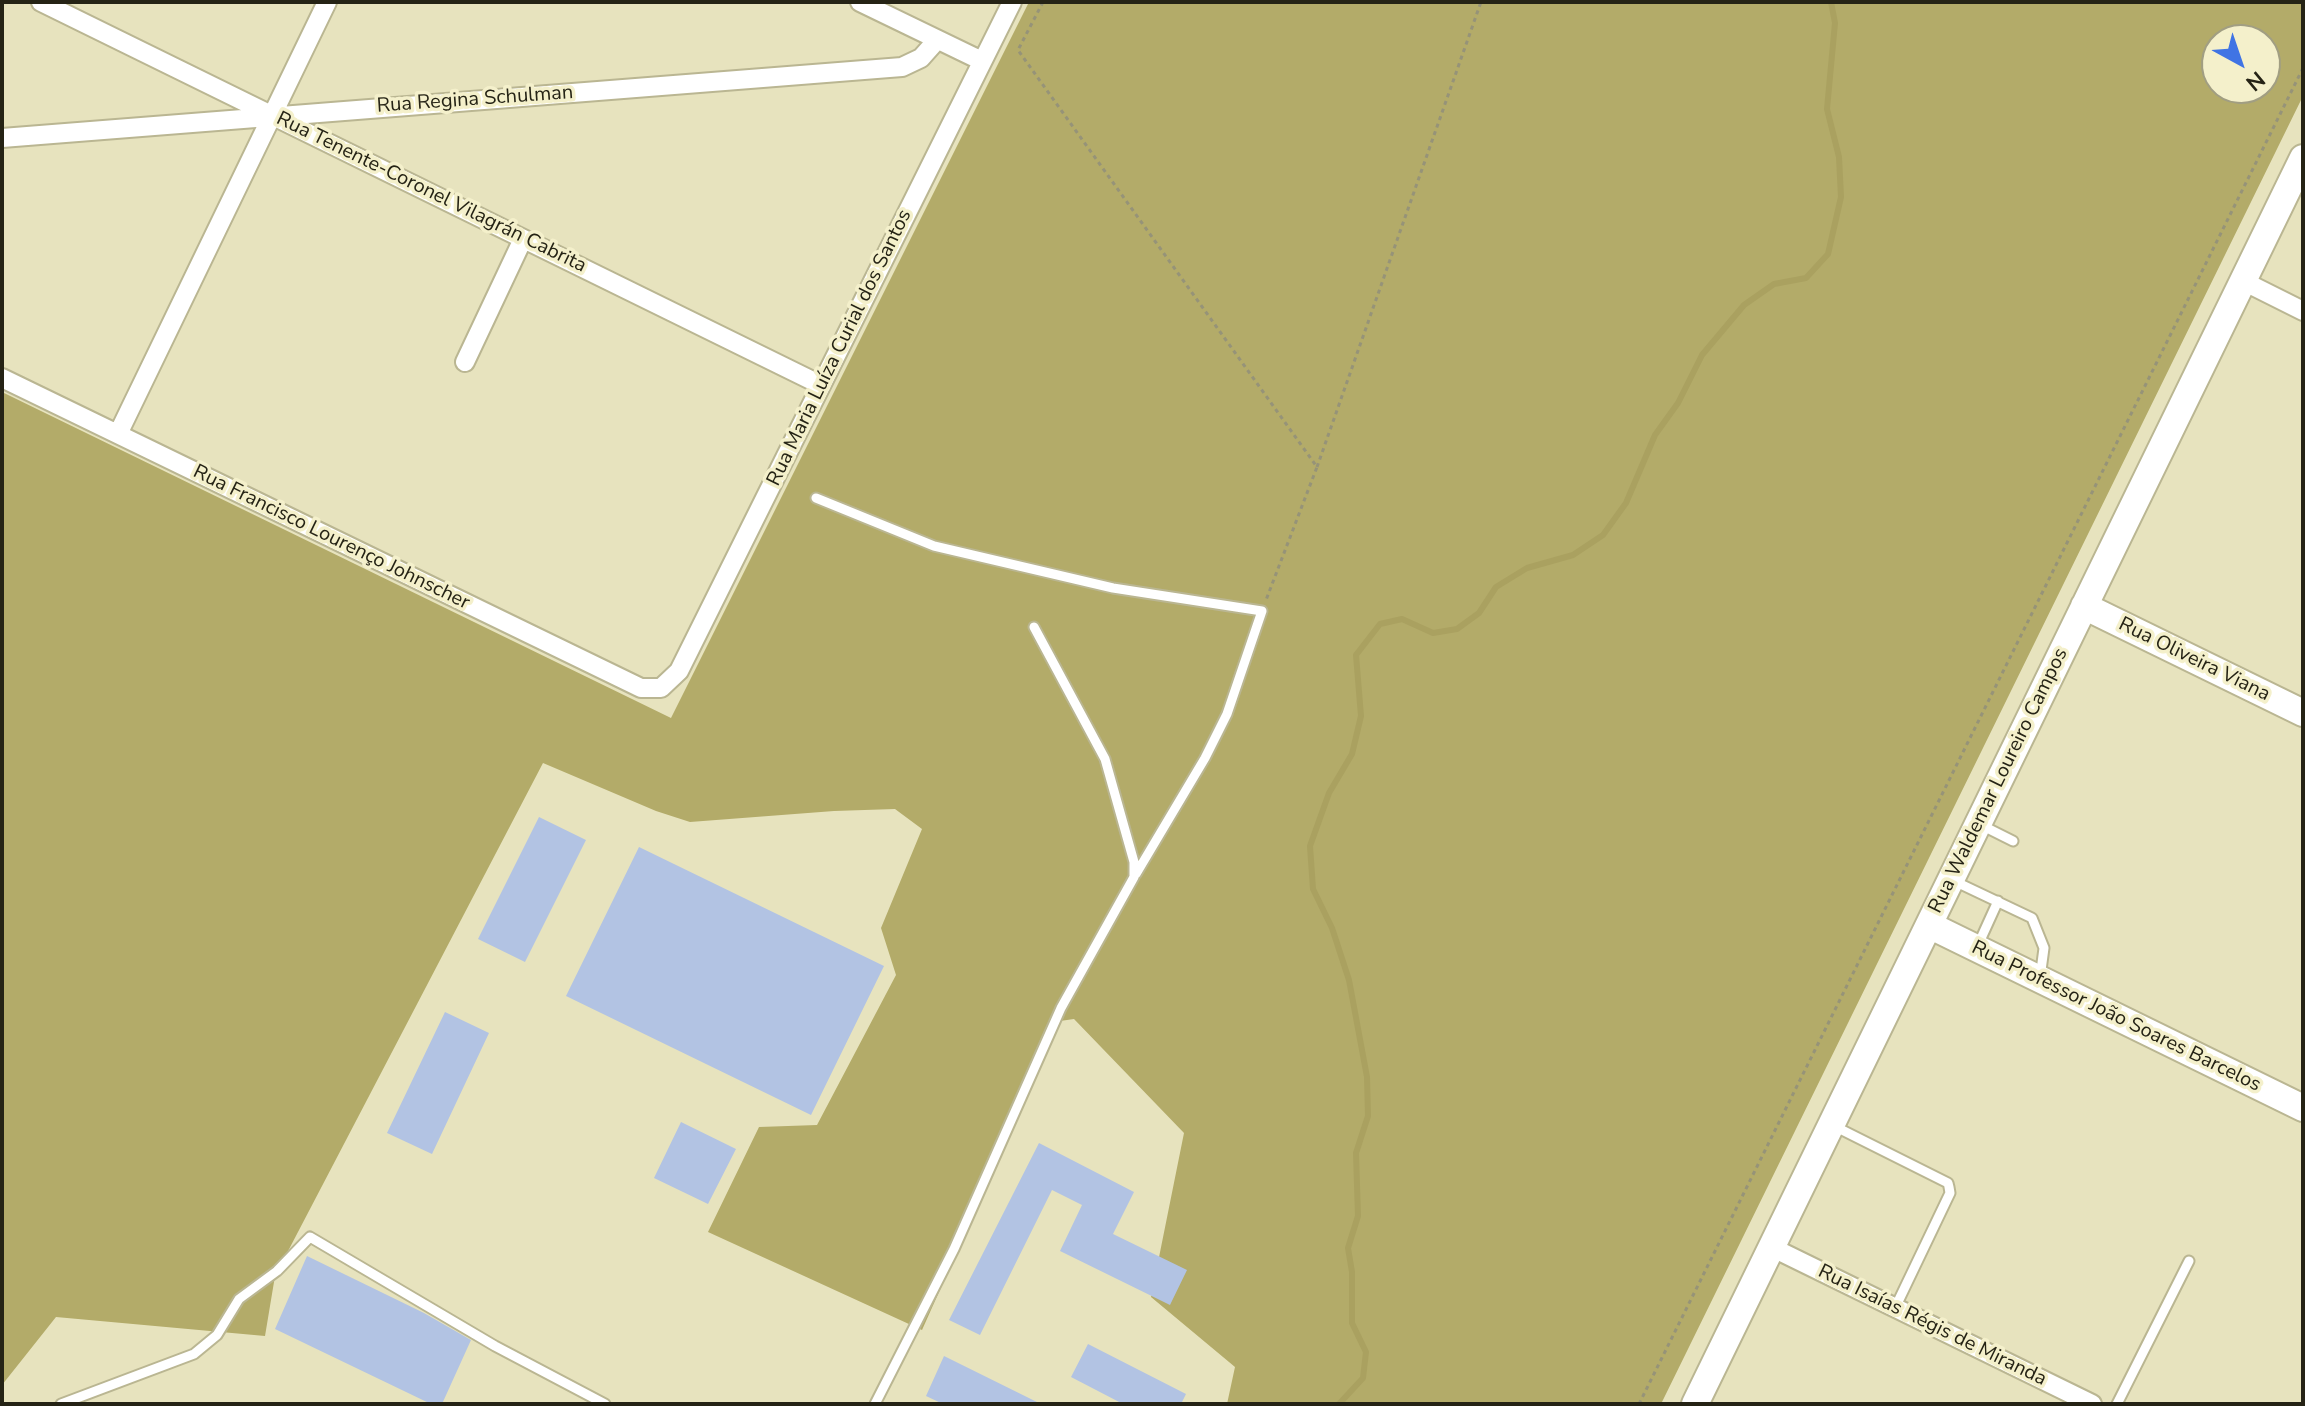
<!DOCTYPE html>
<html>
<head>
<meta charset="utf-8">
<style>
	body { margin:0 }
	#map { position:relative; width:2305px; height:1406px; overflow:hidden; background:#e7e3be; font-family:"Nunito Sans",sans-serif }
	canvas { display:block }
	.frame { position:absolute; inset:0; border:4px solid #252315; pointer-events:none }
	.north { position:absolute; left:2201px; top:24px; width:80px; height:80px; box-sizing:border-box; background:#f4f0cb; border:2px solid #a19e82; border-radius:50%; rotate:140deg; font-size:22px; font-weight:700; line-height:32px; text-align:center; color:#252315 }
	.north::after { content:''; display:block; margin:auto; width:28px; height:36px; background:#4074e4; clip-path:polygon(50% 0,100% 100%,50% 72%,0 100%) }
</style>
</head>
<body>
<div id="map">
<canvas width="2305" height="1406"></canvas>
<div class="frame"></div>
<div class="north">N</div>
</div>
<script>
const context = document.querySelector('canvas').getContext('2d');
context.lineJoin = 'round';
function fill(path, color) {
  context.fillStyle = color;
  context.fill(path, 'evenodd');
}
function poly(rows) {
  const path = new Path2D();
  for (const r of rows) {
    path.moveTo(r[0], r[1]);
    for (let i = 2; i < r.length; i += 2) path.lineTo(r[i], r[i + 1]);
  }
  return path;
}
function strokePath(path, color, width, dash) {
  context.strokeStyle = color;
  context.lineWidth = width;
  context.lineCap = dash ? 'butt' : 'round';
  context.setLineDash(dash || []);
  context.stroke(path);
}
function write(font, color, halo, rows, align = 'center') {
  context.font = font + ' "Nunito Sans",sans-serif';
  context.lineWidth = 7;
  context.setLineDash([]);
  context.textBaseline = 'middle';
  context.strokeStyle = halo;
  context.fillStyle = color;
  for (const [text, x, y, turn = 0] of rows) {
    context.save();
    context.translate(x, y);
    context.rotate((+turn || 0) * Math.PI / 180);
    context.textAlign = isNaN(turn) ? turn : align;
    if (halo) context.strokeText(text, 0, 0);
    context.fillText(text, 0, 0);
    context.restore();
  }
}
const forest = poly([
	[1029,2,2303,2,2303,96,1661,1404,1227,1404,1235,1367,1151,1297,1184,1133,1074,1019,1060,1021,922,1330,708,1232,759,1127,817,1125,896,975,881,928,922,829,895,809,834,811,690,822,656,811,543,763,275,1276,265,1336,56,1317,2,1385,2,392,671,718],
	[2217,40,2265,40,2265,88,2217,88]
]);
const stream = poly([
	[1339,1404,1363,1378,1366,1352,1352,1323,1352,1272,1348,1248,1358,1216,1356,1153,1368,1116,1367,1077,1349,980,1332,928,1313,889,1310,846,1329,793,1352,754,1361,716,1356,655,1380,624,1402,619,1433,633,1457,629,1479,613,1496,587,1527,568,1573,555,1603,535,1626,503,1655,435,1678,403,1702,355,1744,305,1774,284,1806,278,1828,254,1841,197,1839,157,1827,109,1835,23,1831,2]
]);
const building = poly([
	[539,817,586,840,525,962,478,939],
	[639,847,884,966,811,1115,566,996],
	[445,1012,489,1033,432,1154,387,1133],
	[681,1122,736,1149,708,1204,654,1178],
	[1039,1143,1134,1192,1113,1234,1187,1270,1170,1305,1060,1251,1082,1205,1052,1190,980,1335,949,1320],
	[307,1256,424,1313,471,1340,442,1404,431,1404,275,1329],
	[1088,1344,1186,1394,1181,1404,1123,1404,1071,1377],
	[944,1356,1041,1404,943,1404,926,1396]
]);
const path = poly([
	[1043,2,1018,50,1317,467,1266,600],
	[1317,467,1481,2],
	[1639,1404,2303,68]
]);
const service = poly([
	[816,498,934,546,1113,588,1262,611,1227,714,1205,758,1136,874],
	[1981,825,2013,841],
	[1954,881,2032,918,2044,948,2040,978],
	[1978,945,1998,901],
	[1834,1126,1948,1183,1949,1187,1950,1193,1895,1308],
	[61,1404,194,1354,217,1335,239,1299,277,1271,310,1237,495,1346,605,1404],
	[875,1404,954,1249,1061,1008,1134,877,1134,862,1105,759,1034,627],
	[2117,1404,2189,1261]
]);
const minor = poly([
	[41,2,821,385],
	[860,2,982,61],
	[2,138,902,67,921,58,937,40],
	[2243,281,2303,311],
	[465,362,523,239],
	[2,378,641,688,661,688,679,671,1012,2],
	[118,434,327,2],
	[1771,1247,2092,1404]
]);
const secondary = poly([
	[2084,606,2303,713],
	[1929,925,2303,1108],
	[1695,1404,2303,158]
]);
const streetNames = [
	["Rua Regina Schulman",475,100,-4],
	["Rua Tenente-Coronel Vilagrán Cabrita",431,193,26],
	["Rua Maria Luíza Curial dos Santos",840,348,-64],
	["Rua Francisco Lourenço Johnscher",331,538,26],
	["Rua Oliveira Viana",2194,660,26],
	["Rua Waldemar Loureiro Campos",1999,781,-64],
	["Rua Professor João Soares Barcelos",2116,1017,26],
	["Rua Isaías Régis de Miranda",1932,1326,26]
];
fill(forest, '#b3ab69');
strokePath(stream, '#aaa160', 6);
fill(building, '#b2c3e3');
strokePath(service, '#bab692', 13);
strokePath(minor, '#bab692', 22);
strokePath(secondary, '#bab692', 30);
strokePath(path, '#969378', 3, [4, 4]);
strokePath(service, '#fff', 9);
strokePath(minor, '#fff', 18);
strokePath(secondary, '#fff', 26);
write('20px', '#252315', '#f4f0cb', streetNames);
</script>
</body>
</html>
